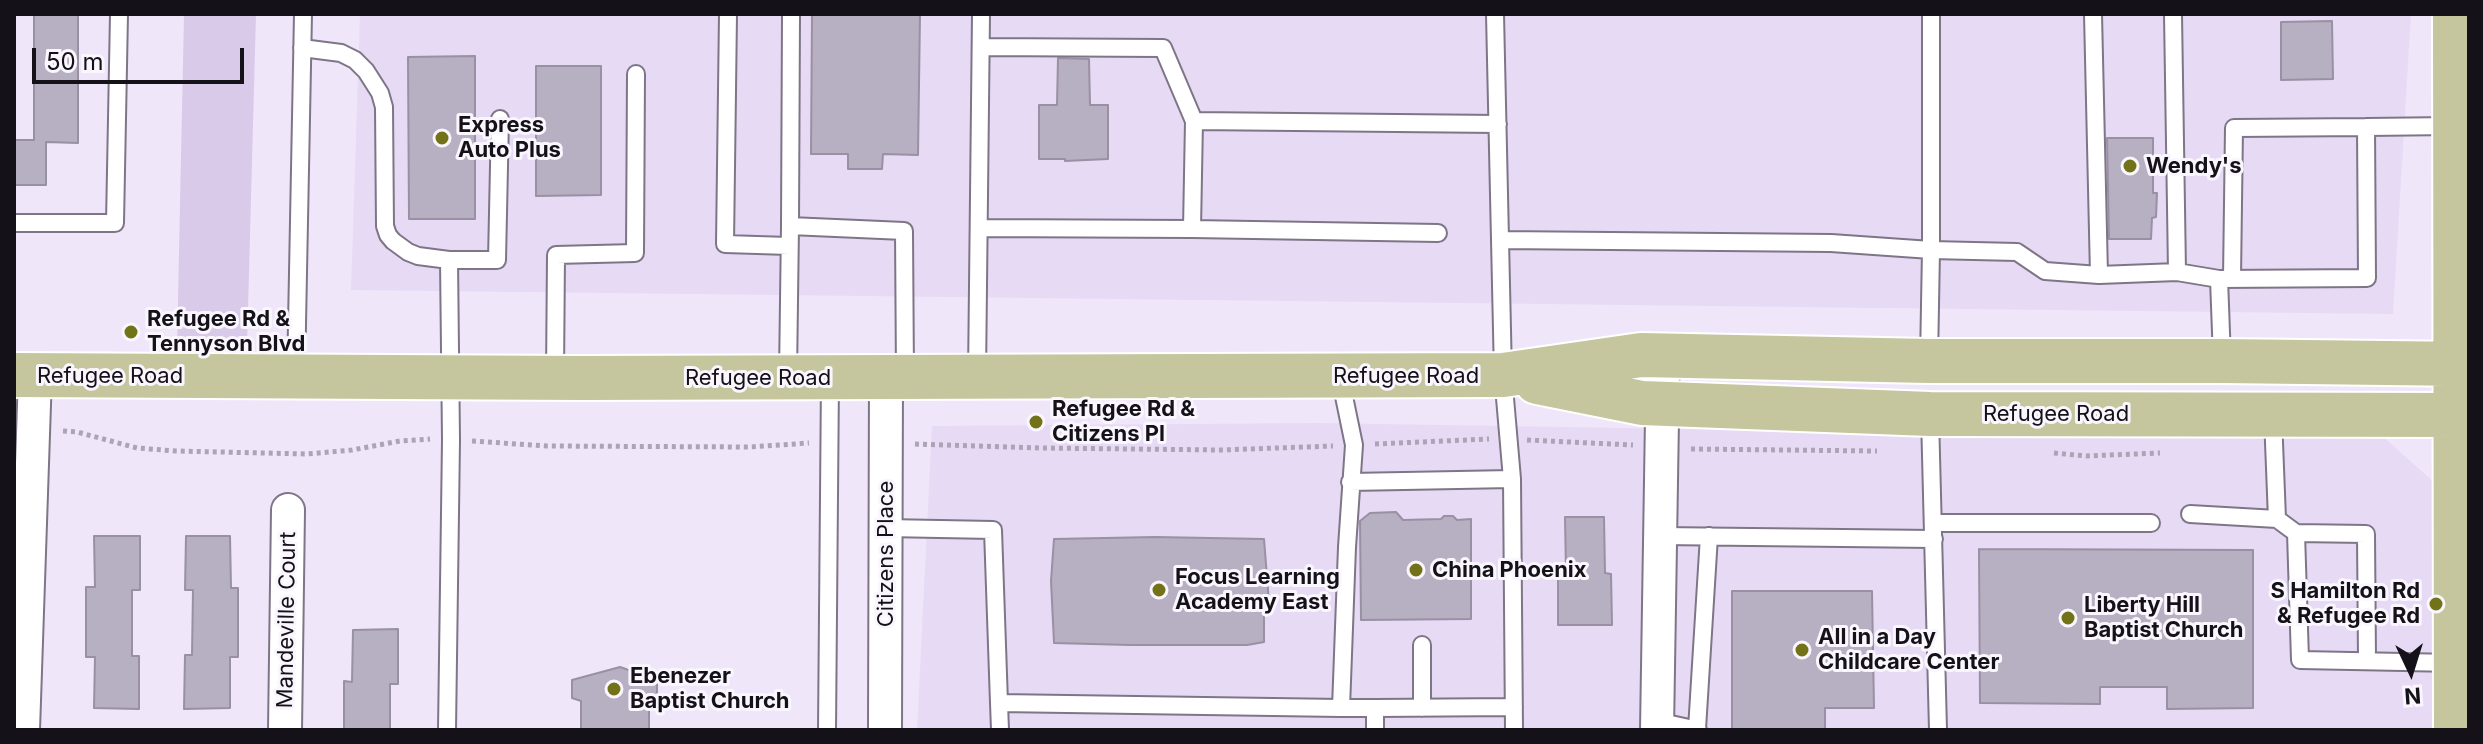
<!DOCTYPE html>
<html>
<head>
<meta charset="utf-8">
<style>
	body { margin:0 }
	#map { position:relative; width:2483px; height:744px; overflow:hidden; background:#f0e6fa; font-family:Inter,sans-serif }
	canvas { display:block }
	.frame { position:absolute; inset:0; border:16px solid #151118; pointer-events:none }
	.north { position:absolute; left:2371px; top:632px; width:80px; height:80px; -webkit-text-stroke:6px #faf6fe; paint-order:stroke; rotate:176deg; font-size:22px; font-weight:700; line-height:32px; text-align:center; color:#151118 }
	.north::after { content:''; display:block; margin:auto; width:28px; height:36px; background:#151118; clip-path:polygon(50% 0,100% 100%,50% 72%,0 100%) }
	.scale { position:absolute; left:32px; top:48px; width:212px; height:36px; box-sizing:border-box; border:4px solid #151118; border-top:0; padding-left:10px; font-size:24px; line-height:28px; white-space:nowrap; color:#151118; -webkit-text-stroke:6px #faf6fe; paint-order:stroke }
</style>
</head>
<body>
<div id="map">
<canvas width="2483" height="744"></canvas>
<div class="frame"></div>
<div class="north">N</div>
<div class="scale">50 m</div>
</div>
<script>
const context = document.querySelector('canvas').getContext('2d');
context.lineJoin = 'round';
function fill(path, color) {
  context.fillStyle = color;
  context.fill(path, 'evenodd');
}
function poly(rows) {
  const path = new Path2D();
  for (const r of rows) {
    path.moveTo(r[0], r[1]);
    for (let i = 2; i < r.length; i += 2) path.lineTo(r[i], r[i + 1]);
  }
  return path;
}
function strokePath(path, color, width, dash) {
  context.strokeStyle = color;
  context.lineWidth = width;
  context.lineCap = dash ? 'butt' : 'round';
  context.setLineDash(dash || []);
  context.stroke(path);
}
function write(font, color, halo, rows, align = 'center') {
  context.font = font + ' Inter,sans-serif';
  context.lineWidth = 6;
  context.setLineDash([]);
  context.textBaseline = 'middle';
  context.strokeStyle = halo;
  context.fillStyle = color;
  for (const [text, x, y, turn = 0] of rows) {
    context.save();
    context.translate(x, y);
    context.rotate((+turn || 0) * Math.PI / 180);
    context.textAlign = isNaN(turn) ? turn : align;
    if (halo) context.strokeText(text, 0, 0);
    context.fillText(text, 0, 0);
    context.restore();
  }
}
const built = poly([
	[360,14,2411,14,2393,314,351,290],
	[1318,423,1814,431,2380,434,2436,484,2443,730,917,730,932,426]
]);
const green = poly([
	[184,14,256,14,247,347,177,346]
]);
const building = poly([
	[34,14,78,14,78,143,46,142,46,185,14,185,14,140,34,140,34,14],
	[812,14,920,14,918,155,883,154,882,169,848,169,848,154,811,154,812,14],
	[2332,21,2333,79,2281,80,2281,22,2332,21],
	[475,56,475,219,409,219,408,57,475,56],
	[1058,58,1089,59,1090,105,1108,105,1108,159,1065,161,1065,159,1039,159,1039,105,1057,105,1058,58],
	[536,66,601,66,601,195,536,196,536,66],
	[2107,138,2153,138,2153,193,2157,193,2156,217,2152,218,2151,239,2109,239,2107,138],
	[1396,512,1403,520,1441,519,1444,516,1453,516,1457,520,1471,519,1471,619,1361,620,1360,521,1370,513,1396,512],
	[1565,517,1604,517,1605,573,1611,574,1612,625,1558,625,1558,574,1566,573,1565,517],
	[94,536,140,536,140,590,132,590,132,656,139,656,139,709,94,708,95,657,86,657,86,587,95,587,94,536],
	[186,536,230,536,231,588,238,588,238,657,230,657,230,708,184,709,185,655,192,655,193,590,185,590,186,536],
	[1155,537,1264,539,1269,602,1264,602,1264,642,1247,645,1130,645,1054,643,1051,581,1054,539,1155,537],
	[1979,549,2253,550,2253,708,2167,709,2167,687,2100,687,2100,704,1980,703,1979,549],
	[1732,591,1872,591,1874,708,1825,708,1825,730,1732,730,1732,591],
	[398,629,398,684,390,684,390,730,344,730,344,681,352,682,353,630,398,629],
	[620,667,657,680,657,699,649,701,649,730,581,730,581,701,572,698,572,680,620,667]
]);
const path = poly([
	[63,431,77,432,137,448,176,451,307,454,352,450,400,441,430,439],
	[1527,440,1633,445],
	[472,441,547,446,750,447,809,443],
	[915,444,1041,448,1221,450,1333,446],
	[1375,444,1489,439],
	[1691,449,1877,451],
	[2054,453,2086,456,2160,453]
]);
const service = poly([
	[728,14,725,244,789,246],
	[1495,14,1503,375,1512,479,1514,730],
	[2093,14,2099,275,2177,272,2219,279],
	[2173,14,2177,272],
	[981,47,1163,48,1194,121],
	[302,48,341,53,355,60,366,71,380,93,384,107,385,226,388,235,393,241,408,252,418,256,449,260],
	[14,223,115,223,119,14],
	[790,226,791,14],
	[979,228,1192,229,1194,121,1498,124],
	[1192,229,1438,233],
	[1500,240,1831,243,1931,250,2017,252,2045,271,2099,275],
	[2232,278,2234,128,2366,127],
	[2222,359,2219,279,2367,278,2366,127,2453,126],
	[1929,360,1931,250,1931,14],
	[555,375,556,255,635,253,636,74],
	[788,375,790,226,904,231,905,376],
	[296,376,303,14],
	[977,376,981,14],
	[1930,416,1938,730],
	[2273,417,2277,519],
	[1350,482,1512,479],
	[2190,514,2277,519,2296,533,2300,660,2455,663],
	[1934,523,2151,523],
	[886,528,993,530,999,703,1341,708,1347,547,1354,445,1340,377],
	[2296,533,2366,534,2367,661],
	[1660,536,1934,539],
	[1422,645,1422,708],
	[999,703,1000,730],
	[1341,708,1375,708],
	[1657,721,1698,730],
	[1697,729,1709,536],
	[447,730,451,440,449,260,497,260,500,119],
	[827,730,830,379],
	[1375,730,1375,708,1514,707]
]);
const minor = poly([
	[23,730,35,375],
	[285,730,288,510],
	[885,730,886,377],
	[1657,730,1663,356]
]);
const primary = poly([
	[2455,14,2456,730],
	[14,375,582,378,1503,375,1641,355,1929,361,2222,361,2469,364],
	[1537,382,1642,403,1930,414,2469,415]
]);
const markers = [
	[442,138,8,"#727318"],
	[2130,166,8,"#727318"],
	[131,332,8,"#727318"],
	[1036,422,8,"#727318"],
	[1416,570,8,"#727318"],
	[1159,590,8,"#727318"],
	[2436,604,8,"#727318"],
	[2068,618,8,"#727318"],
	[1802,650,8,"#727318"],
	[614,689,8,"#727318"]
];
const poiNames = [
	["Express",458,125],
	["Auto Plus",458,150],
	["Wendy's",2146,166],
	["Refugee Rd &",147,319],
	["Tennyson Blvd",147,344],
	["Refugee Rd &",1052,409],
	["Citizens Pl",1052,434],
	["China Phoenix",1432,570],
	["Focus Learning",1175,577],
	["Academy East",1175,602],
	["S Hamilton Rd",2420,591,"right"],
	["& Refugee Rd",2420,616,"right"],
	["Liberty Hill",2084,605],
	["Baptist Church",2084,630],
	["All in a Day",1818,637],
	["Childcare Center",1818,662],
	["Ebenezer",630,676],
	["Baptist Church",630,701]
];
const streetNames = [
	["Refugee Road",110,376],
	["Refugee Road",1406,376],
	["Refugee Road",758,378],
	["Refugee Road",2056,414],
	["Citizens Place",886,554,-90],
	["Mandeville Court",287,620,-89]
];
fill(built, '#e7daf5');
fill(green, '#dacaea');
fill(building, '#b7afc2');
strokePath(building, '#9990a3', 2);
strokePath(service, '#7e7587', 20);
strokePath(minor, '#7e7587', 36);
strokePath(primary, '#fff', 48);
strokePath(path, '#aca4b4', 5, [4, 4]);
strokePath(service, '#fff', 16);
strokePath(minor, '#fff', 32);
strokePath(primary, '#c5c69d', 44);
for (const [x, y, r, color] of markers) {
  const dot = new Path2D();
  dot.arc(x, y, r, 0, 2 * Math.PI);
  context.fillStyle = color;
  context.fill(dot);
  strokePath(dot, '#faf6fe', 3);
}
write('bold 22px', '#151118', '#faf6fe', poiNames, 'left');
write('22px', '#151118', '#faf6fe', streetNames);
</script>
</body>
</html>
